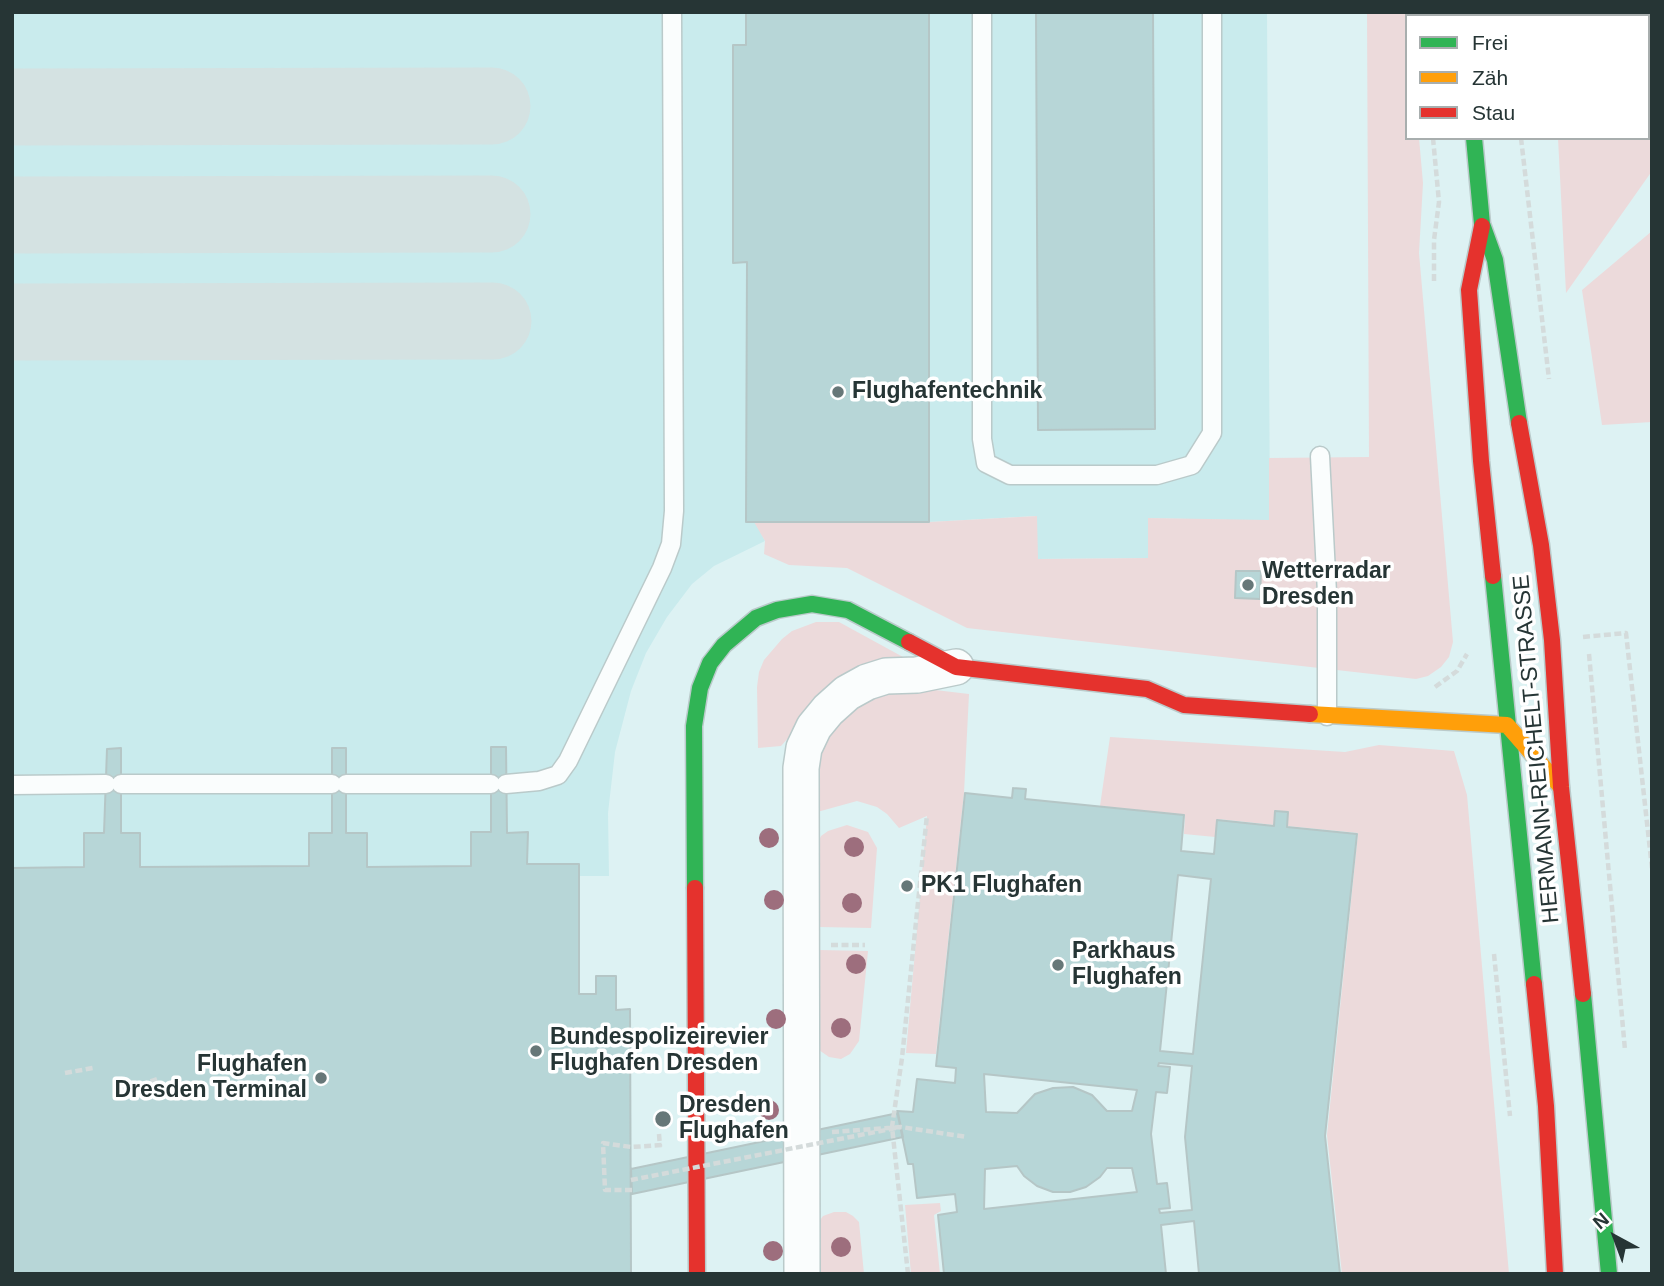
<!DOCTYPE html>
<html>
<head>
<meta charset="utf-8">
<style>
	body { margin:0 }
	#map { position:relative; width:1664px; height:1286px; overflow:hidden; background:#ddf2f3; font-family:Arial,sans-serif }
	canvas { display:block }
	.frame { position:absolute; inset:0; border:14px solid #263535; pointer-events:none }
	.legend { position:absolute; left:1405px; top:14px; width:245px; height:126px; box-sizing:border-box; background:#fff; border:2px solid #a8aeae; margin:0; padding:9px 12px; list-style:none; font-size:21px; color:#263535 }
	.legend li { display:flex; align-items:center; gap:14px; height:35px }
	.legend b { width:35px; border:2px solid #a8aeae }
	.north { position:absolute; left:1580px; top:1202px; width:70px; height:70px; -webkit-text-stroke:5px #fff; paint-order:stroke; rotate:319deg; font-size:19px; font-weight:700; line-height:28px; text-align:center; color:#263535 }
	.north::after { content:''; display:block; margin:auto; width:24px; height:32px; background:#263535; clip-path:polygon(50% 0,100% 100%,50% 72%,0 100%) }
</style>
</head>
<body>
<div id="map">
<canvas width="1664" height="1286"></canvas>
<div class="frame"></div>
<ul class="legend">
<li><b style="height:9px;background:#30b455"></b>Frei</li>
<li><b style="height:9px;background:#ff9f0a"></b>Zäh</li>
<li><b style="height:9px;background:#e5322d"></b>Stau</li>
</ul>
<div class="north">N</div>
</div>
<script>
const context = document.querySelector('canvas').getContext('2d');
context.lineJoin = 'round';
function fill(path, color) {
  context.fillStyle = color;
  context.fill(path, 'evenodd');
}
function poly(rows) {
  const path = new Path2D();
  for (const r of rows) {
    path.moveTo(r[0], r[1]);
    for (let i = 2; i < r.length; i += 2) path.lineTo(r[i], r[i + 1]);
  }
  return path;
}
function strokePath(path, color, width, dash) {
  context.strokeStyle = color;
  context.lineWidth = width;
  context.lineCap = dash ? 'butt' : 'round';
  context.setLineDash(dash || []);
  context.stroke(path);
}
function write(font, color, halo, rows, align = 'center') {
  context.font = font + ' Arial,sans-serif';
  context.lineWidth = 7;
  context.setLineDash([]);
  context.textBaseline = 'middle';
  context.strokeStyle = halo;
  context.fillStyle = color;
  for (const [text, x, y, turn = 0] of rows) {
    context.save();
    context.translate(x, y);
    context.rotate((+turn || 0) * Math.PI / 180);
    context.textAlign = isNaN(turn) ? turn : align;
    if (halo) context.strokeText(text, 0, 0);
    context.fillText(text, 0, 0);
    context.restore();
  }
}
const built = poly([
	[12,12,1267,12,1270,521,1148,518,1148,558,1037,559,1036,516,929,522,755,522,765,541,714,566,692,584,667,617,646,653,631,691,615,752,608,813,609,876,579,876,580,994,596,994,616,976,616,1009,630,1009,631,1274,12,1274]
]);
const green = poly([
	[1367,12,1407,12,1407,138,1419,138,1423,183,1419,253,1453,642,1449,657,1441,667,1428,676,1416,679,967,628,847,568,789,565,764,554,765,541,754,522,929,522,1037,516,1038,559,1148,558,1148,518,1269,520,1269,458,1369,457],
	[1648,87,1652,104,1652,171,1566,293,1558,138,1648,138],
	[1652,231,1652,422,1602,425,1582,290],
	[816,622,839,622,914,663,824,698,781,746,758,748,757,687,759,672,764,660,782,639,792,631],
	[910,687,969,694,964,793,936,1054,906,1053,927,816,899,828,887,814,877,807,857,801,810,814,817,745,859,698],
	[1110,737,1345,752,1379,745,1454,751,1467,795,1509,1274,1342,1274,1327,1135,1358,833,1287,826,1288,812,1275,810,1274,825,1218,819,1215,837,1184,834,1185,815,1100,806],
	[847,825,868,832,877,848,871,928,819,927,817,845,821,836,828,831],
	[819,950,868,951,859,1041,850,1054,841,1059,829,1057,819,1050],
	[940,1203,941,1211,934,1215,940,1274,911,1274,905,1205],
	[834,1212,846,1212,853,1216,859,1222,864,1274,819,1274,818,1223,823,1216]
]);
const taxiway = poly([
	[12,107,492,106],
	[12,215,492,214],
	[12,322,493,321]
]);
const building = poly([
	[746,12,929,12,929,522,746,522,747,262,733,263,733,45,746,45,746,12],
	[1036,12,1153,12,1155,429,1038,430,1036,12],
	[1236,571,1261,571,1260,599,1235,598,1236,571],
	[491,747,506,747,507,833,528,832,527,864,579,864,579,994,596,994,596,976,616,976,616,1010,630,1009,631,1274,12,1274,12,868,84,867,84,833,104,833,107,749,121,748,121,833,140,833,140,867,309,866,309,833,332,833,332,748,346,748,346,833,367,833,367,867,471,866,471,832,491,832,491,747],
	[1013,788,1026,789,1025,799,1184,815,1181,851,1214,854,1217,820,1274,826,1275,811,1288,812,1287,827,1357,834,1325,1136,1340,1274,1199,1274,1194,1221,1161,1225,1166,1274,944,1274,938,1215,957,1212,955,1194,917,1198,913,1164,908,1164,897,1111,913,1112,917,1079,955,1083,956,1068,936,1066,965,793,1012,798,1013,788],
	[1178,875,1211,879,1193,1054,1160,1051,1178,875],
	[1159,1063,1192,1066,1185,1137,1192,1210,1160,1213,1159,1209,1170,1208,1167,1183,1157,1184,1151,1134,1156,1092,1167,1093,1170,1067,1158,1066,1159,1063],
	[984,1074,1137,1090,1132,1111,1107,1111,1092,1095,1073,1087,1053,1088,1035,1094,1017,1113,986,1112,984,1074],
	[1017,1166,1024,1176,1037,1186,1053,1192,1070,1192,1086,1187,1100,1177,1107,1168,1132,1168,1137,1192,984,1209,985,1169,1017,1166],
	[898,1113,903,1137,632,1194,631,1169,898,1113]
]);
const path = poly([
	[1420,12,1421,16],
	[1508,12,1509,16],
	[1433,138,1439,202,1434,240,1434,284],
	[1521,138,1549,379],
	[1583,637,1626,633,1652,868],
	[1589,654,1625,1050],
	[1435,687,1457,671,1467,654],
	[831,945,865,945],
	[1494,954,1510,1116],
	[65,1073,93,1068],
	[131,1089,157,1079],
	[832,1132,901,1127,967,1137],
	[659,1134,660,1147],
	[632,1190,605,1190,603,1143,631,1147,663,1145],
	[908,1274,892,1127,902,1058,927,815]
]);
const lane = poly([
	[982,12,982,439,986,463,1010,475,1157,475,1192,465,1212,433,1212,12],
	[1320,456,1327,593,1327,716],
	[121,784,332,784],
	[346,784,491,784],
	[506,784,539,781,558,775,568,761,662,568,671,544,674,511,672,12],
	[12,785,106,784]
]);
const street = poly([
	[802,1274,801,768,804,748,814,727,828,710,847,693,867,682,886,676,917,675,956,667]
]);
const fast = poly([
	[1462,12,1463,16],
	[1474,138,1482,224,1495,260,1519,423],
	[1493,576,1534,984],
	[695,888,694,726,700,688,710,663,724,645,756,618,777,610,812,604,848,610,909,642],
	[1583,994,1609,1274]
]);
const slow = poly([
	[1310,714,1507,725,1561,787]
]);
const jam = poly([
	[1482,226,1469,290,1481,461,1493,576],
	[1519,423,1541,545,1552,640,1561,787,1583,994],
	[909,642,956,667,1147,689,1184,705,1310,714],
	[695,888,697,1274],
	[1534,984,1546,1106,1555,1274]
]);
const pathBridge = poly([
	[631,1180,901,1127]
]);
const trees = [
	[769,838],
	[854,847],
	[774,900],
	[852,903],
	[856,964],
	[776,1019],
	[841,1028],
	[769,1110],
	[841,1247],
	[773,1251]
];
const markers = [
	[838,392,7,"#667778"],
	[1248,585,7,"#667778"],
	[907,886,7,"#667778"],
	[1058,965,7,"#667778"],
	[536,1051,7,"#667778"],
	[321,1078,7,"#667778"],
	[663,1119,9,"#667778"]
];
const poiNames = [
	["Flughafentechnik",852,392],
	["Wetterradar",1262,572],
	["Dresden",1262,598],
	["PK1 Flughafen",921,886],
	["Parkhaus",1072,952],
	["Flughafen",1072,978],
	["Bundespolizeirevier",550,1038],
	["Flughafen Dresden",550,1064],
	["Flughafen",307,1065,"right"],
	["Dresden Terminal",307,1091,"right"],
	["Dresden",679,1106],
	["Flughafen",679,1132]
];
const streetNames = [
	["HERMANN-REICHELT-STRASSE",1537,749,-95]
];
fill(built, '#c9ebed');
fill(green, '#ecdadb');
strokePath(taxiway, '#d4e2e2', 77);
fill(building, '#b7d6d7');
strokePath(building, '#b5c6c6', 2);
strokePath(lane, '#bacaca', 21);
strokePath(street, '#bacaca', 38);
strokePath(fast, '#bacaca', 19);
strokePath(slow, '#bacaca', 19);
strokePath(jam, '#bacaca', 19);
strokePath(path, '#d4dbdb', 4.5, [7, 3.5]);
strokePath(lane, '#fafdfd', 18);
strokePath(street, '#fafdfd', 35);
strokePath(fast, '#30b455', 16);
strokePath(slow, '#ff9f0a', 16);
strokePath(jam, '#e5322d', 16);
strokePath(pathBridge, '#d4dbdb', 4.5, [7, 3.5]);
context.fillStyle = '#9d6e7d';
for (const [x, y] of trees) {
  context.beginPath();
  context.arc(x, y, 10, 0, 2 * Math.PI);
  context.fill();
}
for (const [x, y, r, color] of markers) {
  const dot = new Path2D();
  dot.arc(x, y, r, 0, 2 * Math.PI);
  context.fillStyle = color;
  context.fill(dot);
  strokePath(dot, '#fff', 2.5);
}
write('bold 23px', '#263535', '#fff', poiNames, 'left');
write('23px', '#263535', '#fff', streetNames);
</script>
</body>
</html>
